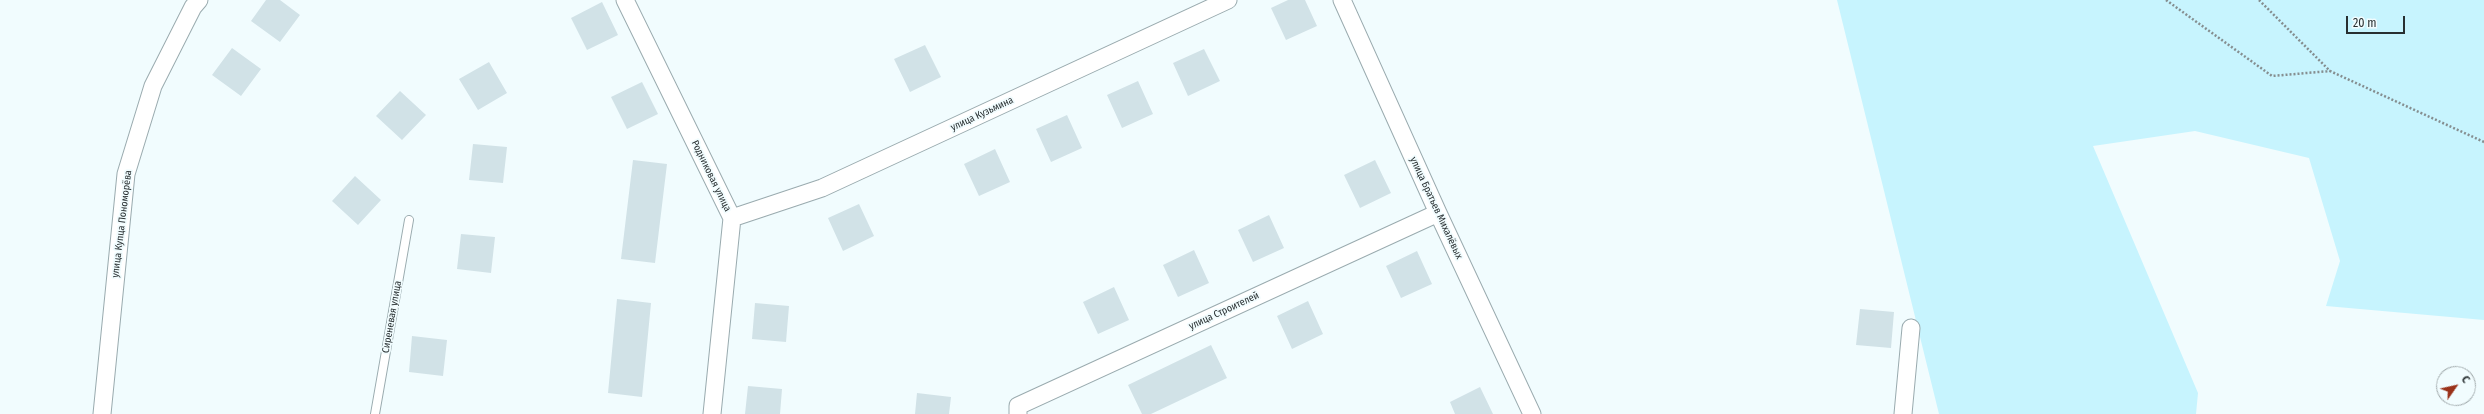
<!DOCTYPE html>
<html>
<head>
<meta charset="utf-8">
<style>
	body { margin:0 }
	#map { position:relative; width:2484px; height:414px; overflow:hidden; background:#f1fcfe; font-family:"Fira Sans Condensed",sans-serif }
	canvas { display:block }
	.north { position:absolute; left:2436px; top:366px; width:40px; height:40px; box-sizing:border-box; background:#f1fcfe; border:1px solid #a1aaac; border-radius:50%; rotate:56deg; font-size:11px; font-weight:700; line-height:16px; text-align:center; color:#282f31 }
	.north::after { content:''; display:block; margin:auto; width:14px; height:18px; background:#9a321a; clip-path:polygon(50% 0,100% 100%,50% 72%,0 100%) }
	.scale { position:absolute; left:2346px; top:16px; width:59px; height:18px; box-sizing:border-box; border:2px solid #282f31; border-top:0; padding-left:5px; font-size:12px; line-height:14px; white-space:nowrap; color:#282f31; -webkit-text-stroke:3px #f1fcfe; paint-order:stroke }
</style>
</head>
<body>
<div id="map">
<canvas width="2484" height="414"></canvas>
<div class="north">С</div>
<div class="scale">20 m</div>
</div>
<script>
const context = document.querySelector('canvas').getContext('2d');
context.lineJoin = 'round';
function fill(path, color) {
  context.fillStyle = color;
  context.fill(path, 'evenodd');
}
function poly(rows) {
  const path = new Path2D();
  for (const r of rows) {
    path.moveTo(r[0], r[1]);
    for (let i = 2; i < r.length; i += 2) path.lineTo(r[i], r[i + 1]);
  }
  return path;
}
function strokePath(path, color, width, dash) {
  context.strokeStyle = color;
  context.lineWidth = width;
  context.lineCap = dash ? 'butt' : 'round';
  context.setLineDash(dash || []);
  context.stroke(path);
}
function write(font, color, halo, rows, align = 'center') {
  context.font = font + ' "Fira Sans Condensed",sans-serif';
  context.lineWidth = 3.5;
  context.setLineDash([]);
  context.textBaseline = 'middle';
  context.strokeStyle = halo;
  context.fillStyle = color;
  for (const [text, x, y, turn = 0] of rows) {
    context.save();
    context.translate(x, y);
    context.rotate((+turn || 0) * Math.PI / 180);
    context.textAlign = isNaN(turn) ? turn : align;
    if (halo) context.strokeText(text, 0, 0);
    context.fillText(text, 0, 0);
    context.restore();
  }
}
const green = poly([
	[1837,0,2484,0,2484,320,2326,306,2340,261,2309,158,2195,131,2093,146,2198,393,2196,414,1939,414]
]);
const building = poly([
	[266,0,280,0,300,15,280,42,251,21],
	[1288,0,1305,0,1317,26,1286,40,1271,8],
	[602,2,618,35,587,50,571,18],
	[925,45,941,77,910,92,894,59],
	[232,48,261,69,241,96,212,75],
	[1204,49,1220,81,1188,96,1173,63],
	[489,62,507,93,478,110,459,79],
	[1138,81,1153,114,1122,128,1107,95],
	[642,82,658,114,627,129,611,97],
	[400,91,426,115,402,140,376,116],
	[1067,115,1082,148,1051,162,1036,129],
	[473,144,507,147,503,183,469,180],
	[995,149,1010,182,979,196,964,164],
	[633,160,667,164,655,263,621,259],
	[1375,160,1391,193,1360,208,1344,175],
	[355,176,381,200,358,225,332,201],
	[859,204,874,236,843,251,828,218],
	[1269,215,1284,248,1253,262,1238,230],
	[461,234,495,237,491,273,457,269],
	[1194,250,1209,283,1178,297,1163,265],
	[1417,251,1432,284,1401,298,1386,266],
	[1114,287,1129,320,1098,334,1083,302],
	[617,299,651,303,642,397,608,393],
	[1308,301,1323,334,1292,349,1277,316],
	[755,303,789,306,786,342,752,339],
	[1860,309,1894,312,1891,348,1856,345],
	[412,336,447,340,443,376,409,372],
	[1211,345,1227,378,1151,414,1142,414,1128,385],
	[748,386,782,389,780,414,745,414],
	[1480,387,1493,414,1455,414,1450,402],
	[917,393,951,397,949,414,915,414]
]);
const path = poly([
	[2166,0,2272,76,2330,71],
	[2259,0,2330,71,2484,142]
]);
const lane = poly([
	[375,414,409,220]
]);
const street = poly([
	[625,0,732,218,712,414],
	[1342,0,1438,213,1532,414],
	[732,218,822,188,1228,0],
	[102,414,126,174,153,86,193,7,199,0],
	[1018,414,1018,406,1438,213],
	[1903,414,1911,328]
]);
const streetNames = [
	["улица Кузьмина",982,114,-25],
	["Родниковая улица",711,176,64],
	["улица Братьев Михалёвых",1436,208,65],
	["улица Купца Пономорёва",122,224,-83],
	["улица Строителей",1224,311,-25],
	["Сиреневая улица",392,317,-80]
];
fill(green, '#c7f4fe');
fill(building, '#d1e2e7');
strokePath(lane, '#9aabaf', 10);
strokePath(street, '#9aabaf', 19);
strokePath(path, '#858e90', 2.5, [2, 2]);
strokePath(lane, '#fff', 8);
strokePath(street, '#fff', 17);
write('10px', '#282f31', '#f1fcfe', streetNames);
</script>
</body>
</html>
